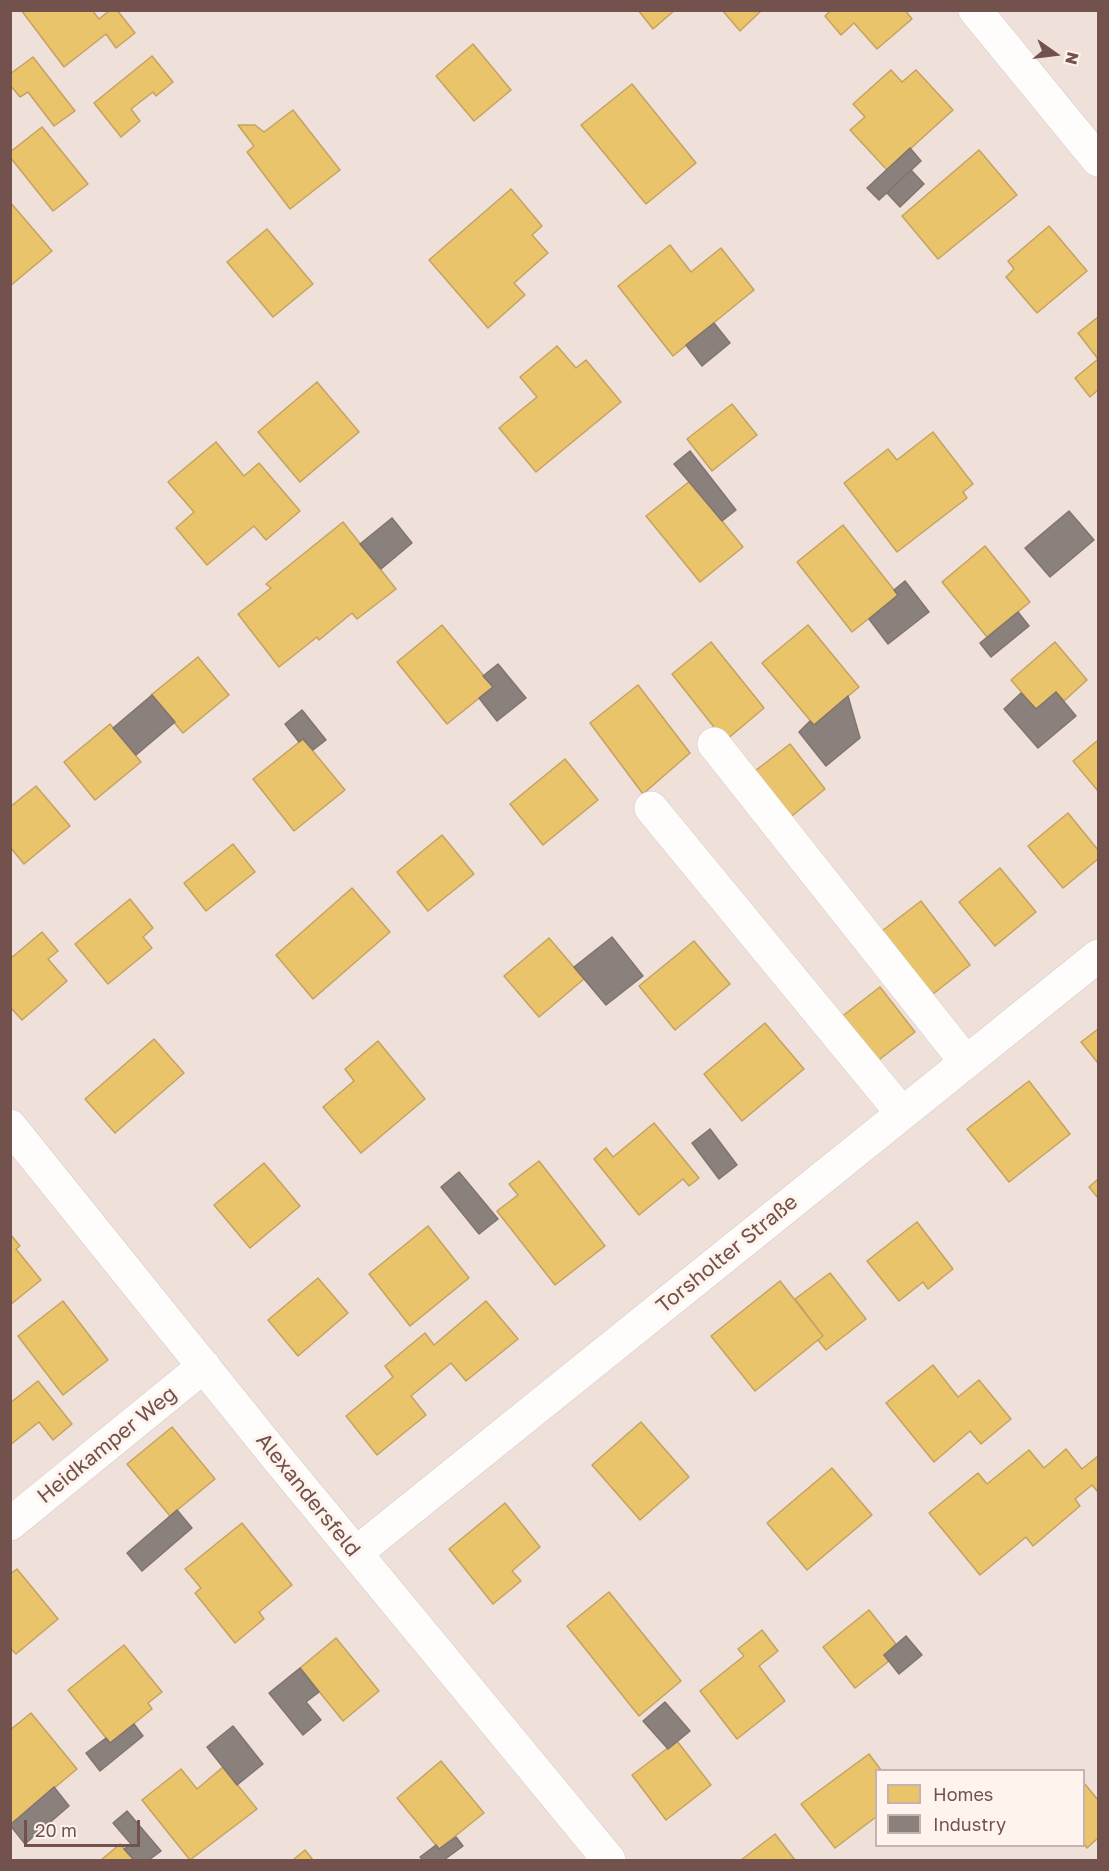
<!DOCTYPE html>
<html>
<head>
<meta charset="utf-8">
<style>
	body { margin:0 }
	#map { position:relative; width:1109px; height:1871px; overflow:hidden; background:#f6f0eb; font-family:"Golos Text",sans-serif }
	canvas { display:block }
	.frame { position:absolute; inset:0; border:12px solid #73524d; pointer-events:none }
	.legend { position:absolute; left:875px; top:1769px; width:210px; height:78px; box-sizing:border-box; background:#fef4ed; border:2px solid #c6b3ad; margin:0; padding:8px 10px; list-style:none; font-size:18px; color:#73524d }
	.legend li { display:flex; align-items:center; gap:12px; height:30px }
	.legend b { width:30px; border:2px solid #c6b3ad }
	.north { position:absolute; left:1025px; top:24px; width:60px; height:60px; -webkit-text-stroke:4px #fef4ed; paint-order:stroke; rotate:104deg; font-size:16px; font-weight:700; line-height:24px; text-align:center; color:#73524d }
	.north::after { content:''; display:block; margin:auto; width:21px; height:27px; background:#73524d; clip-path:polygon(50% 0,100% 100%,50% 72%,0 100%) }
	.scale { position:absolute; left:24px; top:1820px; width:116px; height:27px; box-sizing:border-box; border:3px solid #73524d; border-top:0; padding-left:8px; font-size:18px; line-height:21px; white-space:nowrap; color:#73524d; -webkit-text-stroke:4px #fef4ed; paint-order:stroke }
</style>
</head>
<body>
<div id="map">
<canvas width="1109" height="1871"></canvas>
<div class="frame"></div>
<ul class="legend">
<li><b style="height:16px;background:#e9c46a"></b>Homes</li>
<li><b style="height:16px;background:#8a817c"></b>Industry</li>
</ul>
<div class="north">N</div>
<div class="scale">20 m</div>
</div>
<script>
const context = document.querySelector('canvas').getContext('2d');
context.lineJoin = 'round';
function fill(path, color) {
  context.fillStyle = color;
  context.fill(path, 'evenodd');
}
function poly(rows) {
  const path = new Path2D();
  for (const r of rows) {
    path.moveTo(r[0], r[1]);
    for (let i = 2; i < r.length; i += 2) path.lineTo(r[i], r[i + 1]);
  }
  return path;
}
function strokePath(path, color, width, dash) {
  context.strokeStyle = color;
  context.lineWidth = width;
  context.lineCap = dash ? 'butt' : 'round';
  context.setLineDash(dash || []);
  context.stroke(path);
}
function write(font, color, halo, rows, align = 'center') {
  context.font = font + ' "Golos Text",sans-serif';
  context.lineWidth = 6;
  context.setLineDash([]);
  context.textBaseline = 'middle';
  context.strokeStyle = halo;
  context.fillStyle = color;
  for (const [text, x, y, turn = 0] of rows) {
    context.save();
    context.translate(x, y);
    context.rotate((+turn || 0) * Math.PI / 180);
    context.textAlign = isNaN(turn) ? turn : align;
    if (halo) context.strokeText(text, 0, 0);
    context.fillText(text, 0, 0);
    context.restore();
  }
}
const residential = poly([
	[11,11,1098,11,1098,1860,11,1860],
	[876,1770,1084,1770,1084,1846,876,1846]
]);
const homes = poly([
	[21,10,92,10,99,19,110,10,117,10,135,33,116,48,106,34,64,67,21,10],
	[638,10,675,10,653,29,638,10],
	[722,10,762,10,740,31,722,10],
	[831,10,905,10,912,19,877,49,854,23,841,35,825,16,831,10],
	[473,44,511,90,474,121,436,76,473,44],
	[152,56,173,82,156,96,153,92,131,109,140,121,121,137,94,103,152,56],
	[33,57,75,111,54,126,28,92,20,97,10,85,10,74,33,57],
	[891,70,902,82,916,70,953,110,887,170,850,130,865,117,853,104,891,70],
	[632,84,696,163,646,204,581,125,632,84],
	[293,110,340,170,290,209,247,152,254,146,238,125,255,125,264,132,293,110],
	[42,127,88,184,53,211,10,157,10,152,42,127],
	[979,150,1017,195,938,259,902,216,979,150],
	[511,189,542,226,532,235,548,253,514,283,525,295,488,328,429,260,511,189],
	[10,202,52,251,10,286,10,202],
	[1049,226,1087,271,1037,313,1006,277,1014,269,1008,261,1049,226],
	[267,229,313,284,273,317,227,262,267,229],
	[670,245,691,272,721,248,754,290,673,356,618,286,670,245],
	[1098,317,1098,390,1090,397,1075,378,1098,359,1078,333,1098,317],
	[557,346,576,368,586,360,621,402,536,472,499,428,537,397,520,377,557,346],
	[317,382,359,432,300,482,258,432,317,382],
	[732,404,757,435,712,471,687,439,732,404],
	[933,432,973,484,963,492,967,498,897,552,844,483,888,449,897,460,933,432],
	[216,442,244,476,259,463,300,511,266,540,254,526,207,565,176,528,194,512,168,482,216,442],
	[690,481,743,547,700,582,646,516,690,481],
	[343,522,396,589,357,619,352,613,319,640,317,637,279,667,238,614,271,588,266,584,343,522],
	[843,525,898,595,852,632,797,562,843,525],
	[985,546,1030,602,987,637,942,582,985,546],
	[442,625,493,687,447,724,397,662,442,625],
	[808,625,859,687,814,725,762,663,808,625],
	[711,642,764,708,725,741,672,674,711,642],
	[1055,642,1087,680,1064,701,1056,692,1036,709,1011,680,1055,642],
	[198,657,229,695,183,733,151,695,198,657],
	[638,685,690,753,643,794,590,723,638,685],
	[110,724,141,762,95,800,64,762,110,724],
	[303,739,345,790,294,831,253,779,303,739],
	[1098,740,1098,791,1073,761,1098,740],
	[790,744,825,789,787,820,751,774,790,744],
	[565,759,598,800,543,845,510,804,565,759],
	[36,786,70,826,24,864,10,847,10,807,36,786],
	[1068,813,1098,850,1098,859,1063,888,1028,846,1068,813],
	[442,835,474,874,428,911,397,872,442,835],
	[233,844,255,872,206,911,184,883,233,844],
	[1000,868,1036,912,995,946,959,902,1000,868],
	[352,888,390,932,313,999,276,955,352,888],
	[130,899,153,928,143,937,152,948,108,984,75,944,130,899],
	[921,901,970,965,924,1001,874,937,921,901],
	[42,932,58,951,48,959,67,981,22,1020,10,1007,10,959,42,932],
	[549,938,584,979,539,1017,504,976,549,938],
	[694,941,730,984,675,1030,639,986,694,941],
	[880,987,915,1032,871,1066,836,1021,880,987],
	[765,1023,804,1069,742,1121,704,1074,765,1023],
	[1098,1029,1098,1063,1081,1042,1098,1029],
	[154,1039,184,1073,115,1133,85,1099,154,1039],
	[378,1041,425,1099,361,1153,323,1107,354,1081,345,1069,378,1041],
	[1029,1081,1070,1134,1009,1182,967,1129,1029,1081],
	[654,1123,699,1178,689,1186,683,1179,639,1215,594,1159,606,1148,613,1157,654,1123],
	[539,1161,605,1246,555,1285,497,1211,518,1195,509,1184,539,1161],
	[264,1163,300,1206,250,1248,214,1205,264,1163],
	[1098,1179,1098,1198,1089,1187,1098,1179],
	[917,1222,953,1269,928,1289,923,1282,899,1301,867,1261,917,1222],
	[428,1226,469,1278,410,1326,369,1274,428,1226],
	[10,1234,20,1246,16,1249,41,1280,10,1305,10,1234],
	[830,1273,866,1319,826,1350,818,1340,823,1336,795,1299,830,1273],
	[318,1278,348,1313,298,1356,268,1320,318,1278],
	[780,1281,823,1336,755,1391,711,1336,780,1281],
	[63,1301,108,1360,63,1395,18,1336,63,1301],
	[486,1301,518,1339,466,1381,451,1363,411,1396,426,1415,377,1455,346,1416,393,1377,385,1366,425,1333,434,1345,486,1301],
	[933,1365,958,1397,979,1380,1011,1419,981,1444,970,1431,934,1462,886,1403,933,1365],
	[38,1381,72,1424,53,1440,39,1422,10,1445,10,1403,38,1381],
	[641,1422,689,1477,640,1520,592,1465,641,1422],
	[172,1427,215,1479,170,1516,127,1464,172,1427],
	[1066,1449,1082,1469,1098,1456,1098,1492,1092,1485,1075,1499,1080,1506,1033,1546,1026,1537,980,1575,929,1513,978,1473,987,1484,1029,1450,1044,1468,1066,1449],
	[832,1468,872,1515,807,1570,767,1523,832,1468],
	[505,1503,540,1547,512,1571,521,1581,493,1604,449,1549,505,1503],
	[242,1523,292,1585,259,1612,264,1619,235,1643,195,1593,201,1588,185,1569,242,1523],
	[17,1569,58,1619,16,1654,10,1648,10,1574,17,1569],
	[609,1592,681,1681,639,1716,567,1626,609,1592],
	[869,1610,896,1644,884,1655,889,1661,855,1688,823,1647,869,1610],
	[762,1630,778,1651,759,1666,785,1701,737,1739,700,1691,744,1656,738,1649,762,1630],
	[336,1638,379,1691,343,1721,300,1668,336,1638],
	[124,1645,162,1692,148,1703,152,1709,110,1743,68,1690,124,1645],
	[31,1713,77,1769,10,1825,10,1730,31,1713],
	[677,1741,711,1785,666,1820,632,1775,677,1741],
	[869,1754,881,1770,876,1770,876,1817,835,1848,801,1804,869,1754],
	[441,1761,484,1813,439,1849,397,1798,441,1761],
	[223,1767,257,1809,190,1860,142,1800,181,1769,197,1789,223,1767],
	[1084,1783,1098,1800,1098,1838,1087,1848,1084,1844,1084,1783],
	[775,1834,795,1860,741,1860,775,1834],
	[120,1844,134,1860,101,1860,120,1844],
	[305,1850,313,1860,293,1860,305,1850]
]);
const industry = poly([
	[910,148,921,161,879,200,867,188,910,148],
	[911,170,924,184,900,207,887,193,911,170],
	[714,323,730,343,702,366,686,345,714,323],
	[690,451,736,510,722,521,674,464,690,451],
	[1069,511,1094,540,1050,577,1025,548,1069,511],
	[392,518,412,543,381,569,360,544,392,518],
	[905,581,929,612,888,644,869,619,898,595,894,590,905,581],
	[1018,612,1029,626,991,657,980,643,1018,612],
	[498,664,526,698,497,721,479,698,493,687,483,676,498,664],
	[1056,692,1076,716,1038,748,1004,709,1021,693,1036,709,1056,692],
	[152,695,175,722,136,755,113,728,152,695],
	[848,696,860,738,826,766,799,732,810,721,814,725,848,696],
	[302,710,326,740,313,750,303,739,299,742,285,724,302,710],
	[612,937,643,976,606,1005,574,967,612,937],
	[710,1129,737,1165,719,1179,692,1143,710,1129],
	[459,1172,498,1219,479,1234,441,1187,459,1172],
	[177,1510,192,1528,142,1571,127,1553,177,1510],
	[906,1636,922,1655,899,1674,884,1655,906,1636],
	[300,1668,319,1692,306,1702,321,1720,303,1735,269,1693,300,1668],
	[665,1702,690,1731,668,1749,643,1721,665,1702],
	[134,1724,143,1736,100,1771,86,1753,106,1738,110,1743,134,1724],
	[233,1726,263,1764,237,1785,207,1747,233,1726],
	[54,1787,69,1806,25,1844,10,1825,54,1787],
	[127,1811,161,1851,149,1860,134,1860,124,1849,131,1844,113,1823,127,1811],
	[456,1837,463,1846,444,1860,423,1860,420,1857,436,1845,439,1849,456,1837]
]);
const minor = poly([
	[975,10,1098,160],
	[714,744,966,1062],
	[651,808,902,1113],
	[10,1126,274,1454,609,1860],
	[10,1524,204,1366],
	[356,1553,1098,956]
]);
const streetNames = [
	["Torsholter Straße",727,1254,-39],
	["Heidkamper Weg",107,1445,-39],
	["Alexandersfeld",308,1495,51]
];
fill(residential, '#efe1d9');
fill(homes, '#e9c46a');
strokePath(homes, '#c6a261', 1.5);
fill(industry, '#8a817c');
strokePath(industry, '#83736e', 1.5);
strokePath(minor, '#d5ccc8', 34);
strokePath(minor, '#fefdfc', 33);
write('21px', '#73524d', '#fef4ed', streetNames);
</script>
</body>
</html>
